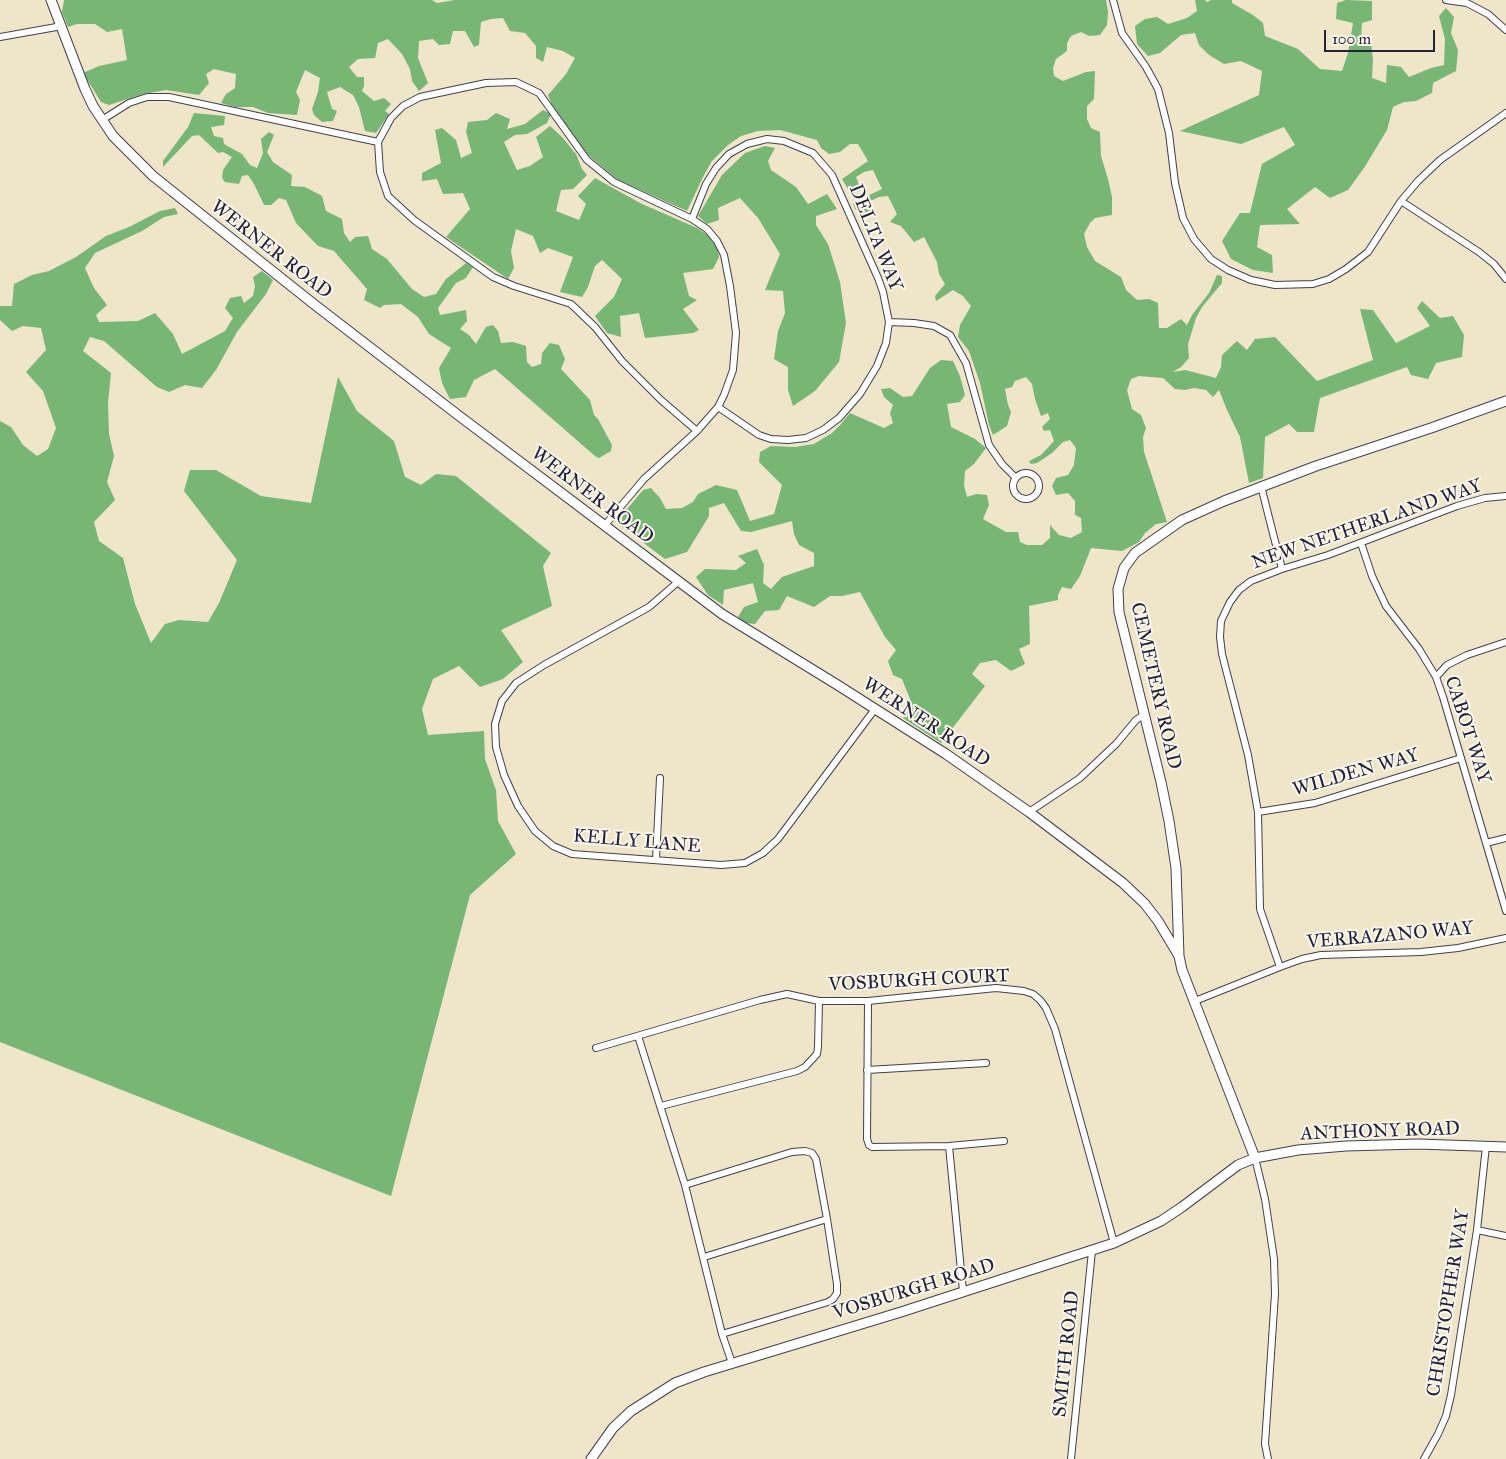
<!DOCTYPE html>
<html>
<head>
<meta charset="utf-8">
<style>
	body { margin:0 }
	#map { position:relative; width:1506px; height:1459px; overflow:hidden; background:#efe5c8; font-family:"IM FELL Great Primer",serif }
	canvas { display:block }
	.scale { position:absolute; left:1324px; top:30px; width:111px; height:22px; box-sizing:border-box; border:2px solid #22223b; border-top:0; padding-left:6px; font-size:15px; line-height:18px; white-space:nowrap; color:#22223b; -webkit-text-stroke:4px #fbf7ec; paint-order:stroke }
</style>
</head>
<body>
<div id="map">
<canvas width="1506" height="1459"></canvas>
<div class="scale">100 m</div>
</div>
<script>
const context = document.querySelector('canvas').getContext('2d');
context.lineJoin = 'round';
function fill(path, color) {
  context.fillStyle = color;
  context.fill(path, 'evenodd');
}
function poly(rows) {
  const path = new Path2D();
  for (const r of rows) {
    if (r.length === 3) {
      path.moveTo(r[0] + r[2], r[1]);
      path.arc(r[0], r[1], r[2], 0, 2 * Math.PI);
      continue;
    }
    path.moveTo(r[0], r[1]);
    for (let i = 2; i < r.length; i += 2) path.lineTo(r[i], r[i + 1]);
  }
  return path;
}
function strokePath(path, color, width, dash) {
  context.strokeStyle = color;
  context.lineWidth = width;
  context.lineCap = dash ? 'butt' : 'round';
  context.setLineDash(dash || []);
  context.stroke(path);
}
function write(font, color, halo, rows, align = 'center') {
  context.font = font + ' "IM FELL Great Primer",serif';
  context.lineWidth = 4;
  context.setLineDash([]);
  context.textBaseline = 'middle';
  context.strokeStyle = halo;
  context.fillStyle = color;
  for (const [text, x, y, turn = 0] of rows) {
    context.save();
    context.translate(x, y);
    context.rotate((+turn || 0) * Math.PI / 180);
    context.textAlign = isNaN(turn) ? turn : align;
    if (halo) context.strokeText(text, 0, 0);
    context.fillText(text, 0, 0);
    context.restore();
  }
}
const forest = poly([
	[64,0,432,0,437,3,455,0,1106,0,1108,12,1107,25,1100,35,1089,36,1081,32,1071,36,1067,43,1067,51,1056,59,1053,68,1054,76,1063,81,1086,72,1095,71,1094,99,1087,106,1087,119,1091,128,1100,132,1101,156,1108,179,1112,197,1112,215,1095,218,1090,223,1084,234,1087,247,1095,261,1121,277,1126,290,1137,300,1149,299,1158,303,1159,328,1167,328,1181,319,1187,325,1192,315,1209,293,1217,275,1222,276,1222,283,1202,307,1196,318,1188,344,1189,358,1181,367,1173,372,1185,370,1216,378,1221,367,1222,355,1237,341,1247,350,1255,339,1275,337,1317,381,1373,360,1360,309,1373,310,1396,343,1430,326,1417,308,1422,301,1440,318,1453,316,1464,335,1462,357,1436,363,1428,379,1411,375,1407,367,1320,398,1314,432,1297,432,1289,424,1265,437,1263,478,1249,483,1240,437,1227,410,1219,390,1213,397,1206,390,1194,388,1185,390,1175,389,1163,378,1139,376,1131,379,1127,390,1132,409,1141,415,1146,428,1143,437,1144,452,1167,522,1156,524,1145,533,1139,542,1122,551,1091,548,1080,576,1071,589,1062,587,1058,595,1058,600,1029,606,1030,644,1019,649,1025,664,1011,671,996,660,980,663,972,674,985,686,941,743,903,718,912,704,902,679,893,675,888,661,896,650,885,637,860,592,842,596,830,596,814,607,787,596,779,610,765,611,755,624,745,623,738,617,744,607,758,602,753,583,724,590,723,605,708,595,696,577,705,569,736,570,746,563,738,556,757,549,764,565,763,583,771,589,782,577,814,566,814,553,799,545,794,534,792,521,751,532,741,531,724,503,709,508,709,516,687,552,665,559,621,526,623,514,643,490,651,488,660,498,666,509,682,508,693,502,698,494,716,485,737,490,750,521,774,514,782,485,759,462,760,452,771,446,795,447,814,444,832,433,841,424,850,413,884,428,893,423,890,413,893,405,884,397,881,389,890,388,903,397,912,396,930,368,941,360,953,361,960,376,965,395,960,402,947,404,951,427,975,439,986,448,974,464,965,471,964,485,967,497,976,494,987,495,989,505,983,519,1006,532,1018,532,1020,542,1027,545,1042,545,1050,538,1050,525,1059,535,1071,538,1082,532,1081,518,1075,515,1075,501,1068,493,1056,495,1052,486,1056,478,1068,475,1074,465,1076,448,1070,440,1063,442,1052,453,1037,463,1031,464,1029,461,1041,455,1054,441,1050,430,1044,431,1042,427,1050,419,1048,413,1041,416,1035,399,1032,384,1026,377,1015,381,1012,387,1005,389,1008,405,1011,412,1007,426,993,435,989,425,980,383,969,351,958,337,960,325,971,306,963,296,953,290,936,301,935,296,945,284,939,274,937,262,924,237,914,242,901,226,890,222,897,214,888,196,879,197,868,202,871,215,866,217,855,209,853,203,882,189,873,170,864,172,856,177,861,190,851,194,842,179,868,161,858,144,850,144,840,152,829,154,821,148,817,140,780,130,758,131,741,136,728,145,712,161,704,175,687,211,618,180,588,155,574,138,551,103,548,95,566,74,575,58,563,51,547,47,543,62,536,58,536,46,525,33,510,31,503,18,491,19,481,22,479,45,474,47,465,31,453,31,450,44,439,45,433,39,419,41,418,58,428,83,419,91,412,81,410,69,402,54,388,39,378,43,375,58,358,59,349,67,357,77,364,77,364,86,362,91,374,101,384,98,391,104,385,111,389,114,376,133,365,131,359,107,353,95,340,87,327,92,332,109,337,111,333,121,322,122,314,115,312,109,318,92,320,78,305,70,296,92,300,100,297,115,268,113,253,107,235,107,221,103,226,94,235,88,236,74,214,69,206,74,209,83,199,95,166,90,143,94,109,105,101,102,83,73,99,66,127,60,122,29,107,32,95,24,77,24,68,27,62,12],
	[1195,0,1205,0,1207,2,1211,0,1232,0,1232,3,1253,15,1263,23,1265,36,1298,49,1320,69,1342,71,1348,53,1353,23,1336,19,1337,3,1346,0,1372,1,1372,20,1362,23,1361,39,1371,42,1373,60,1372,78,1386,83,1387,65,1401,67,1409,77,1431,68,1444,65,1445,39,1439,16,1446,8,1454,17,1451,33,1458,50,1456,71,1433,83,1432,93,1416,101,1404,102,1393,107,1387,130,1364,168,1348,190,1330,198,1315,187,1287,209,1300,224,1260,225,1257,247,1272,255,1273,273,1253,270,1231,259,1222,241,1240,213,1250,213,1262,164,1295,145,1284,127,1241,144,1180,131,1259,95,1262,71,1241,61,1224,64,1209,55,1199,45,1195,33,1181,35,1160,53,1148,56,1137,44,1135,26,1145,19,1157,17,1168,24,1187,18,1197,11],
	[543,110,551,114,547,123,527,134,515,135,504,142,517,170,530,166,543,157,536,137,550,126,562,137,576,154,582,169,587,175,573,189,561,190,556,211,579,220,586,204,578,196,595,178,640,203,697,228,709,236,717,247,719,257,713,269,683,273,689,296,697,300,683,309,699,330,693,333,645,338,639,313,620,316,621,337,607,333,595,316,614,297,622,279,602,260,595,266,588,287,582,297,560,292,573,257,548,248,540,253,533,236,516,229,511,251,514,268,508,279,446,237,470,209,463,193,443,194,437,179,422,181,422,173,441,163,435,130,442,128,456,140,461,158,472,153,466,132,468,122,487,120,496,113,510,119,507,129,525,124],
	[194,113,225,116,224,125,211,127,214,136,223,138,224,144,242,154,250,165,257,168,263,153,261,139,269,132,274,135,267,152,273,162,292,175,291,186,305,187,322,196,326,211,342,219,344,233,350,242,355,237,368,236,372,249,387,259,412,289,424,297,436,294,446,279,466,263,473,267,466,278,456,283,438,308,440,315,466,310,467,321,460,329,469,335,476,344,486,327,493,325,498,331,501,343,513,342,526,346,527,362,532,367,541,364,542,353,550,343,559,345,565,359,561,369,590,400,594,415,598,419,612,445,611,451,599,458,595,456,495,369,474,380,466,397,450,399,442,383,439,368,451,348,429,334,418,317,401,304,384,305,380,308,364,300,367,289,334,251,318,246,296,223,286,200,279,198,271,205,264,205,254,184,248,175,242,176,239,184,225,182,222,178,223,170,232,157,223,152,218,153,199,135,192,136,163,167,163,161,188,127],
	[765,146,775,148,768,161,771,170,796,187,808,204,827,194,837,209,816,216,816,225,828,244,840,282,846,323,839,362,815,391,793,406,788,390,788,367,774,359,778,331,785,313,783,291,765,290,780,254,758,218,740,198,718,208,719,220,707,224,698,216,722,175,745,153],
	[175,208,178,214,164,217,142,231,95,253,85,268,94,288,107,305,96,315,99,322,138,321,155,313,173,334,182,354,225,331,233,318,225,308,230,298,241,296,244,303,253,296,255,286,253,277,262,271,273,280,266,294,237,332,216,370,202,388,185,385,169,392,157,387,104,341,90,337,83,351,111,373,108,403,109,434,114,456,107,482,115,500,94,522,99,541,123,558,135,604,151,643,165,624,179,620,208,622,219,603,237,560,184,491,190,470,216,470,261,496,311,503,338,377,357,411,394,441,405,477,421,485,436,474,456,476,551,553,543,566,552,606,501,630,523,662,503,679,480,687,459,666,433,679,422,709,428,735,484,731,485,759,496,790,498,821,516,854,470,895,391,1196,0,1042,0,421,11,427,23,445,37,456,48,449,56,428,43,391,26,372,46,350,41,328,23,326,12,331,0,320,0,306,12,306,14,284,32,275,49,271,76,257,106,236,129,227,160,211]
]);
const street = poly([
	[1113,0,1122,33,1146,67,1158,89,1169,133,1175,183,1183,218,1194,239,1211,259,1228,270,1251,280,1275,285,1313,284,1329,279,1346,269,1368,252,1401,201,1418,181,1440,160,1506,113],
	[1446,0,1467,3,1488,14,1506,30],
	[0,37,62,26],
	[102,120,129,103,147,97,169,97,378,142],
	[1401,201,1479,252,1494,264,1506,279],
	[692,219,706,184,716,168,729,154,747,144,767,139,784,141,813,153,832,175,878,278,883,292,889,322,886,343,877,366,860,394,839,418,823,430,806,438,788,440,771,439,759,435,718,407],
	[889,322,914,323,934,326,950,335,966,363,989,445,1002,464,1016,478],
	[1026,486,13],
	[1261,486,1282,569],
	[605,525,644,479,697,431,718,407,724,395,733,370,736,333,730,286,724,255,717,241,707,229,692,219,614,182,587,160,539,93,516,82,486,83,420,97,403,106,391,118,378,142,380,172,388,196,414,220,493,277,514,286,571,304,595,327,622,361,661,400,697,431],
	[1361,543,1372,576,1386,606,1419,649,1436,677,1443,697,1506,911],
	[679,581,649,607,544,665,516,683,502,701,495,724,496,747,504,775,518,806,535,831,553,846,572,854,721,865,745,863,763,853,778,839,875,709],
	[1436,677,1447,665,1467,655,1506,642],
	[1029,812,1080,778,1116,744,1136,720,1145,714],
	[1258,812,1315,803,1461,758],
	[1486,843,1506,838],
	[656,860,660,778],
	[1280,967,1260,909,1258,812,1248,755,1222,654,1220,637,1221,621,1230,602,1239,590,1251,581,1282,569,1328,555,1457,506,1485,498,1506,496],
	[868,1001,867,1139,869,1145,872,1147,949,1146,1004,1141],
	[1195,1001,1280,967,1302,959,1321,955,1421,952,1458,948,1506,938],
	[638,1036,685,1185,722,1334,732,1363],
	[596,1048,760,1000,787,994,819,1001,868,1001,996,988,1024,991,1033,994,1040,1000,1046,1008,1055,1029,1114,1243],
	[867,1070,986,1063],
	[661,1106,797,1071,805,1067,817,1054,818,1047,819,1001],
	[949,1146,963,1291],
	[1255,1158,1265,1199,1274,1259,1275,1294,1265,1444,1268,1459],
	[685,1185,792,1152,805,1151,812,1153,816,1159,827,1219,837,1284,837,1293,833,1299,828,1302,722,1334],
	[1477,1230,1506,1236],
	[704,1257,827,1219],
	[1071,1459,1092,1251],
	[1424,1459,1438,1434,1446,1416,1451,1395,1477,1230,1486,1146]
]);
const secondary = poly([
	[51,0,85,89,93,106,113,136,153,176,315,305,458,415,722,614,836,684,946,754,1029,812,1123,883,1145,904,1158,921,1179,956],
	[1255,1158,1182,970,1179,956,1176,868,1169,821,1161,782,1119,612,1118,589,1124,568,1135,553,1182,520,1224,501,1316,466,1431,428,1506,401],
	[591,1459,613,1428,631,1411,675,1383,704,1372,901,1312,1114,1243,1161,1221,1182,1207,1238,1165,1255,1158,1298,1150,1346,1146,1418,1144,1506,1147]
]);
const streetNames = [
	["DELTA WAY",875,238,68],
	["WERNER ROAD",271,250,38],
	["WERNER ROAD",592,496,37],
	["NEW NETHERLAND WAY",1367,525,-19],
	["CEMETERY ROAD",1155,686,77],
	["WERNER ROAD",926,723,33],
	["CABOT WAY",1467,730,72],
	["WILDEN WAY",1356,773,-16],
	["KELLY LANE",637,842,5],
	["VERRAZANO WAY",1390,936,-5],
	["VOSBURGH COURT",919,981,-3],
	["ANTHONY ROAD",1380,1132,-2],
	["VOSBURGH ROAD",914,1290,-17],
	["CHRISTOPHER WAY",1449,1303,-81],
	["SMITH ROAD",1067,1354,-84]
];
fill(forest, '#78b676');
strokePath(street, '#413f50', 8);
strokePath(secondary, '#413f50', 11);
strokePath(street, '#fff', 6);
strokePath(secondary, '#fff', 9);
write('19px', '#22223b', '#fbf7ec', streetNames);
</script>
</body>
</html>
